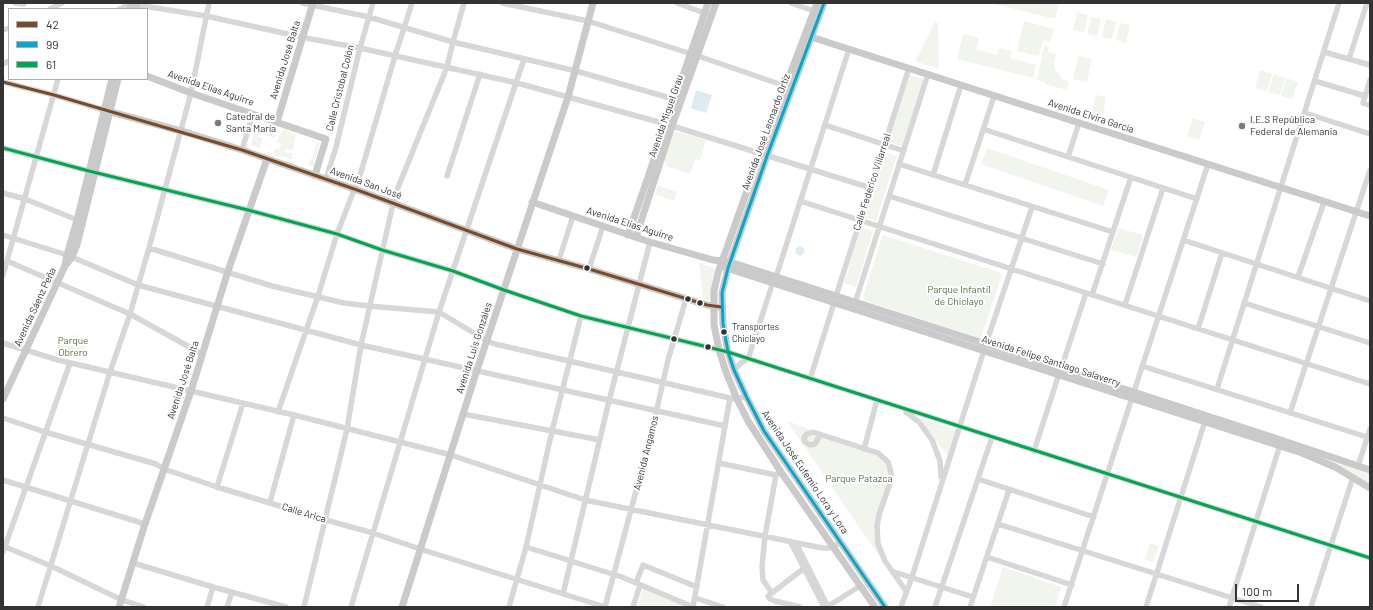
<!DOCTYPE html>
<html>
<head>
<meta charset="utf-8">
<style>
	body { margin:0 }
	#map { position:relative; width:1373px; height:610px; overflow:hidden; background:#fff; font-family:Barlow,sans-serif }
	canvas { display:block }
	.frame { position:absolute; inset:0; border:4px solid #333; pointer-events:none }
	.legend { position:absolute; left:8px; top:8px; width:140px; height:72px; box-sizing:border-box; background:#fff; border:1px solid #adadad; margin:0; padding:5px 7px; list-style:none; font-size:12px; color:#333 }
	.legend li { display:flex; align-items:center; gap:8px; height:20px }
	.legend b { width:20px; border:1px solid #adadad }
	.scale { position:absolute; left:1235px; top:584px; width:64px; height:18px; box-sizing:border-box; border:2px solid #333; border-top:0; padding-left:5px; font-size:12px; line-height:14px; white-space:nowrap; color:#333; -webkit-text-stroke:3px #fff; paint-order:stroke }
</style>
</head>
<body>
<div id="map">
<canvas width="1373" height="610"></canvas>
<div class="frame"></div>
<ul class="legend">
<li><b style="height:5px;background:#7a4b2a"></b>42</li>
<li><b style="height:5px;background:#00a9ce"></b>99</li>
<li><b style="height:5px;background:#00a651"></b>61</li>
</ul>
<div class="scale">100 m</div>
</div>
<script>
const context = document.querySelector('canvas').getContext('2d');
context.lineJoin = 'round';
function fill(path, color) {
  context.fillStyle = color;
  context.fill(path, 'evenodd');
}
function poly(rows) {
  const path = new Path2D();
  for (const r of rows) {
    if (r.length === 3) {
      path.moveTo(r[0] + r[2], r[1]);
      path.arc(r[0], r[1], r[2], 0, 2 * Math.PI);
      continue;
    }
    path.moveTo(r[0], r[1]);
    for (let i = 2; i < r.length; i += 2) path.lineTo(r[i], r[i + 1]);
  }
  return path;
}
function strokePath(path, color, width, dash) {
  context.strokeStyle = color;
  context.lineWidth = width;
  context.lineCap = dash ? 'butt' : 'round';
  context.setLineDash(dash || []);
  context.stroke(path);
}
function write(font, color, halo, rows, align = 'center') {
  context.font = font + ' Barlow,sans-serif';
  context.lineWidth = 4;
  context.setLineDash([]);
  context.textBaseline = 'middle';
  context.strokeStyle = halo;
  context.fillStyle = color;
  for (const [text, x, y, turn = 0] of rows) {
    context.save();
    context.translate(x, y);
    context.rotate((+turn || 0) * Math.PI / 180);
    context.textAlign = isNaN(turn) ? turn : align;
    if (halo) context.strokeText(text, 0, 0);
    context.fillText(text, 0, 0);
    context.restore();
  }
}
const green = poly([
	[991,3,1059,3,1055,19],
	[1077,12,1088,15,1084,32,1073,30],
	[1091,17,1101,19,1097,36,1087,34],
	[1106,19,1116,22,1112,39,1102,37],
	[1024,21,1054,29,1050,42,1043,40,1039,56,1017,51],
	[935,22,938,23,939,69,915,61],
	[1120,23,1130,25,1126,43,1116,40],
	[963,34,979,38,976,50,997,55,999,48,1012,51,1010,58,1036,65,1033,78,957,59],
	[1044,46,1049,47,1048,52,1056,54,1054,63,1055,69,1062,79,1069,82,1067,90,1045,84,1045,82,1037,80],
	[1078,56,1092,59,1087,82,1073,79],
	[1260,70,1272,74,1267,91,1255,88],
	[1274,74,1285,78,1280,95,1268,92],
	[909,75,924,79,902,146,888,142],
	[1286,78,1298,82,1292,99,1281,96],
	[1096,95,1106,97,1103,115,1092,113],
	[1193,118,1205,122,1199,140,1187,136],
	[256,122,272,127,277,133,275,138,265,135,265,130,258,128,258,130,254,129],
	[283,129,290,131,291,134,296,135,293,150,286,149,285,152,293,154,291,160,286,157,276,156,273,153,275,149,279,149,281,143,277,142,279,135,280,135],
	[255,131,257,131,256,136,262,138,260,148,251,145],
	[675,132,679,132,706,140,700,160,695,159,690,174,666,166,664,161,673,135],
	[317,142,320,143,314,161,315,165,312,167,309,165,308,162,312,158],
	[987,148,1109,190,1103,206,981,164],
	[885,152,897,156,876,221,864,217],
	[660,186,677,192,674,201,655,194,657,187],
	[861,227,873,231,856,287,844,283],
	[1118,228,1143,235,1137,257,1111,250],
	[883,235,1001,273,1002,275,981,337,979,338,865,301,863,297,882,237],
	[699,263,714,268,715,271,712,278,712,295,709,301,703,298],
	[76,335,85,342,86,361,55,353,61,339],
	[919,418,956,430,948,457],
	[787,421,807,428,813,434,875,454,885,463,889,477,874,530,878,551,881,559],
	[1321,456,1370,472,1370,486],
	[1150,543,1159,546,1153,562,1145,560],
	[1003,567,1061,587,1055,607,990,607],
	[643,588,688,607,638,607]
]);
const water = poly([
	[696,90,712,95,706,113,691,108],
	[800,251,4.5]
]);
const minor = poly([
	[15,3,24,4],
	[125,3,206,16,306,38,360,48,517,83,666,124,871,188],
	[302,3,369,17,453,42,576,71,677,100],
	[502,3,588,21,698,56,788,87],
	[677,3,707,14],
	[791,3,814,11],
	[50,9,62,3],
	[119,9,131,5],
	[3,30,9,28],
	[1324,52,1370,65],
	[1349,59,1367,3],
	[3,64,9,61],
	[1370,80,1363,103,1370,105],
	[1315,81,1365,96],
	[3,82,54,95,104,110],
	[1305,113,1370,134],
	[825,125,904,151],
	[983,129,1197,199],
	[3,148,89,171,248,210,337,234,382,250,453,271,504,290,581,316,728,352,1370,558],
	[242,150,253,114],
	[1068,157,1079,123],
	[899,164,1113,232],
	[933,175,961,85],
	[447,176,480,74],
	[326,179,336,147,360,48,373,3],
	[965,185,994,96],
	[3,193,25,199,80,221],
	[889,196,1103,264],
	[800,201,1370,384],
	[3,235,67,255,138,285,361,345,725,426],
	[1183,240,1370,301],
	[149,248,272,286,344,303,369,306,439,312,487,341,495,344,730,398,737,399,746,396],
	[559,260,573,216],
	[7,261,130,314,202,354],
	[589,269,603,226],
	[3,275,58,79],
	[776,277,849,49],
	[1298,277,1324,202],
	[1092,295,1131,177],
	[836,296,909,68],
	[855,303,928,74],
	[1244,303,1370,343],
	[1125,305,1163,188],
	[1198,329,1222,253],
	[3,343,58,360,294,415,451,455,585,500,822,548,830,548,836,545],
	[748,359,773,282],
	[1142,366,1370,438],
	[1061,369,1086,293],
	[734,370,742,362,748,359],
	[810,379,834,303],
	[1217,389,1339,3],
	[278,412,318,296,337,234,361,172,395,56,412,3],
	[906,412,919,422,932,440,940,461,941,477],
	[1290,413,1370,170],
	[463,414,600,440],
	[3,418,45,432,156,464,164,469,217,487,326,520,373,533,420,549,605,607],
	[820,435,815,444,810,445,805,442,804,438,807,434,813,432,878,453,888,462,891,473,891,480,879,515,877,526,878,544,885,561,906,591],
	[864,449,877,400],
	[1034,451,1059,374],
	[719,463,776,475,779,473],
	[1358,466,1370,429],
	[978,479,1094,517],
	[3,480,145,524],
	[217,487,243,403],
	[270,502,294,415],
	[998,524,1261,607],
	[790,541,824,607],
	[796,543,828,607],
	[3,546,51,566,122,600,144,607],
	[526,547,622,577,693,607],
	[3,552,70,363],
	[987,557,1072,585],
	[133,563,213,587,286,607],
	[894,572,973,597],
	[636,583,643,565,697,587],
	[772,593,763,580,762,566,765,536,776,475],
	[563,594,609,401,650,242],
	[695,598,723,607],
	[38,607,110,372,130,314,149,248,191,93,209,3],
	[207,607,213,587],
	[227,607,232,592],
	[304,607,347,429,361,345,395,195,447,67,453,42,464,3],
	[351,607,439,312,524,59],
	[509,607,526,547,552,431,581,316],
	[605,607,651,435,668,360,686,299],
	[633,607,640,585],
	[693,607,730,398],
	[800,607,775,601,770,599,768,596,807,566],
	[827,607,860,586],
	[901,607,912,577,984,350,1032,207],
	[935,607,992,437],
	[970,607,1009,490],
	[1064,607,1208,164],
	[1146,607,1205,421],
	[1229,607,1280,445],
	[1311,607,1353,477]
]);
const major = poly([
	[817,3,760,154,718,273,714,291,714,325,719,350,726,372,737,399,748,421,781,472,875,607],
	[824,3,767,156,728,268,722,293,723,324,728,352,734,370,746,396,764,431,885,607],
	[130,9,131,3],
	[136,9,137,3],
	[808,36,1370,216],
	[147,76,191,93,326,139,315,175],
	[104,110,188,133,242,150,360,191,517,249,589,269,707,305,717,307],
	[277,122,313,3],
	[532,202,650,242,713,260,730,262,986,344,1272,437,1370,470],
	[628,235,708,3],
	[636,237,672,126,716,3],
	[65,265,67,255,77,220,112,79],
	[720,266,1302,453,1335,467,1370,488],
	[3,399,65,266,72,257,77,245,118,79],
	[119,607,145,524,191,391,228,271,267,159],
	[402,607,477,370,568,97,593,3]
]);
const bus1 = poly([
	[3,82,54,95,242,150,360,191,517,249,589,269,707,305,721,307]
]);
const bus2 = poly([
	[824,3,767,156,728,268,722,293,723,324,728,352,734,370,746,396,764,431,885,607]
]);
const bus3 = poly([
	[3,148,89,171,248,210,337,234,382,250,453,271,504,290,581,316,728,352,1370,558]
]);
const markers = [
	[218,123,4,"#7a7a7a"],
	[1242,126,4,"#7a7a7a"],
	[587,268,3.5,"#333"],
	[688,299,3.5,"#333"],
	[700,303,3.5,"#333"],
	[724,332,3.5,"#333"],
	[674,339,3.5,"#333"],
	[708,347,3.5,"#333"]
];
const busNames = [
	["Transportes",732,327],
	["Chiclayo",732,339]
];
const streetNames = [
	["Avenida José Balta",285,60,-73],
	["Avenida Elias Aguirre",211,88,19],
	["Calle Cristobal Colón",340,88,-76],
	["Avenida Miguel Grau",666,116,-71],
	["Avenida Elvira García",1091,116,18],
	["Avenida José Leonardo Ortíz",766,132,-70],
	["Calle Federico Villarreal",872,182,-72],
	["Avenida San José",366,183,20],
	["Avenida Elias Aguirre",630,224,18],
	["Avenida Sáenz Peña",35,307,-65],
	["Avenida Luis Gonzáles",474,348,-72],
	["Avenida Felipe Santiago Salaverry",1051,361,18],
	["Avenida José Balta",183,380,-72],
	["Avenida Angamos",646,453,-76],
	["Avenida José Eufemio Lora y Lora",805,472,56],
	["Calle Arica",304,513,17]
];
const poiNames = [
	["Catedral de",226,117],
	["Santa María",226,129],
	["I.E.S República",1250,120],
	["Federal de Alemania",1250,132]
];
const parkNames = [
	["Parque Infantil",959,290],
	["de Chiclayo",959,302],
	["Parque",73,341],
	["Obrero",73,353],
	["Parque Patazca",859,479]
];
fill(green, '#f1f5ed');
fill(water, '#ddebf3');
strokePath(minor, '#d7d7d7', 5.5);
strokePath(major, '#cacaca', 7);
strokePath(bus1, '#7a4b2a', 3);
strokePath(bus2, '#00a9ce', 3);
strokePath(bus3, '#00a651', 3);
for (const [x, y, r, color] of markers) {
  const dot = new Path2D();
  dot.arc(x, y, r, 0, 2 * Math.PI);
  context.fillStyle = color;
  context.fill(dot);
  strokePath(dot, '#fff', 1.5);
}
write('9px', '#333', '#fff', busNames, 'left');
write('10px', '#333', '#fff', streetNames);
write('10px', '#333', '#fff', poiNames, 'left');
write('10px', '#56703f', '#fff', parkNames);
</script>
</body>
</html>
